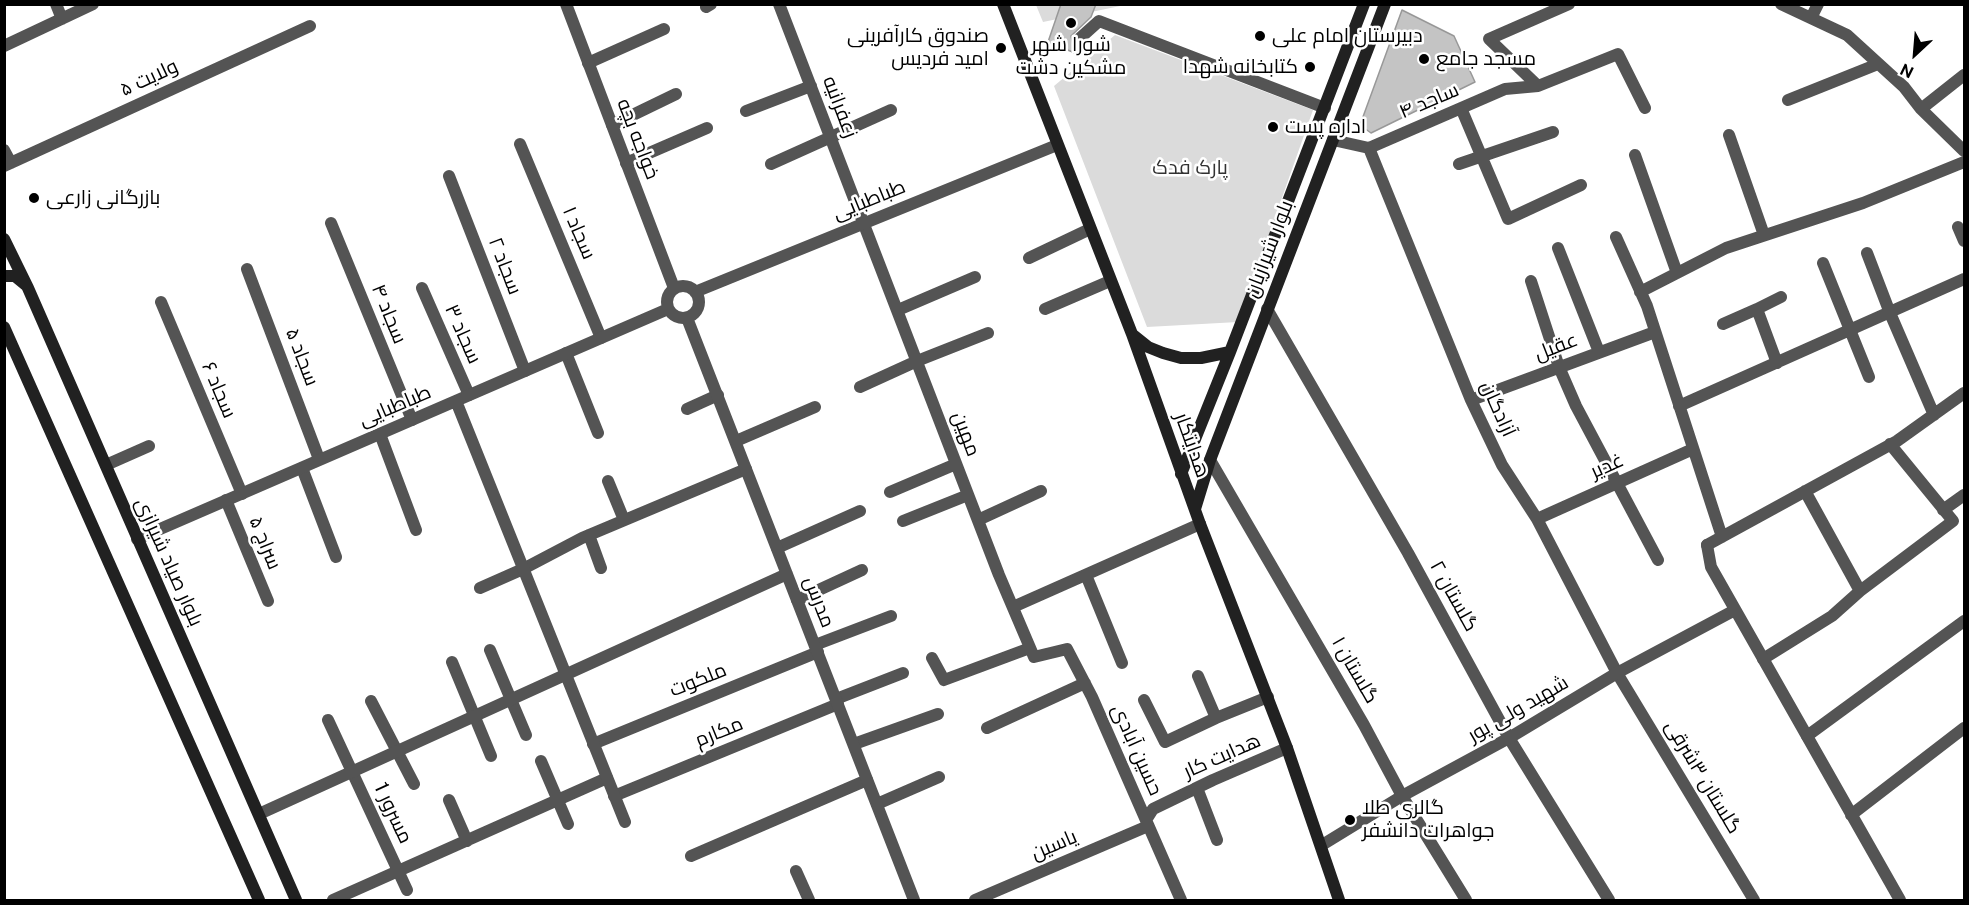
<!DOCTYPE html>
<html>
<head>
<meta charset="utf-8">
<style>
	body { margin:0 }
	#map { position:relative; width:1969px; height:905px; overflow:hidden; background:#fff; font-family:"Public Sans",sans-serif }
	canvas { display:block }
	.frame { position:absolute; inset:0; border:6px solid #000; pointer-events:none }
	.north { position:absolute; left:1885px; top:24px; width:60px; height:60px; -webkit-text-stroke:4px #fff; paint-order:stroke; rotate:206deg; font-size:16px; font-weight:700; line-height:24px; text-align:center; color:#000 }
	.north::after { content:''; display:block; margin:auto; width:21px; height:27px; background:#000; clip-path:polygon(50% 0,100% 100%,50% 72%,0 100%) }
</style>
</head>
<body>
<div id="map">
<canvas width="1969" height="905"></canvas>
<div class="frame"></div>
<div class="north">N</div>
</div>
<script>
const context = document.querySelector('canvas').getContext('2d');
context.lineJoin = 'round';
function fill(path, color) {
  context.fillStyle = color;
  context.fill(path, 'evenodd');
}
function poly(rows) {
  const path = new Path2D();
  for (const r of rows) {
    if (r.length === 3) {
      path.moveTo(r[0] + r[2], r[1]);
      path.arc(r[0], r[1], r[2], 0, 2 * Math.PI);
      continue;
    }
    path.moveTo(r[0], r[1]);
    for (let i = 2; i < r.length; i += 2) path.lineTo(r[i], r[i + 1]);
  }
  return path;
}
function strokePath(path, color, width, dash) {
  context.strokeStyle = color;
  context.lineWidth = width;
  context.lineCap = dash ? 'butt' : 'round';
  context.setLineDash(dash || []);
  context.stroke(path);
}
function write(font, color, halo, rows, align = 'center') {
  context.font = font + ' "Public Sans",Cairo,sans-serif';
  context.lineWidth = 5;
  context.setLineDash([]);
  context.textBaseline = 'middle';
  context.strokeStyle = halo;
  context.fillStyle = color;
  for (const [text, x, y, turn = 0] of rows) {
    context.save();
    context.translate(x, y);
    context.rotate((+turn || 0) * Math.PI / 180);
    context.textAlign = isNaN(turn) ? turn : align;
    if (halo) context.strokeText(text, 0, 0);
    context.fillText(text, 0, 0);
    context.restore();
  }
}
const green = poly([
	[1036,5,1125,5,1043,22],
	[1115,35,1313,110,1238,322,1147,327,1054,86]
]);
const building = poly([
	[1061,4,1096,4,1091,17,1071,36,1073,44,1077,47,1075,53,1048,42,1061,4],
	[1402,10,1454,36,1475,82,1371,133,1360,125,1402,10]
]);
const minor = poly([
	[56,4,62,19],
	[779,4,999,575,1034,657,1067,649,1092,697,1181,900],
	[1781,4,1847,35,1904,87,1921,109,1964,151],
	[706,7,711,4],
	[1811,18,1818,4],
	[1079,39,1099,21,1325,108],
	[4,46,93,4],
	[588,63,664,29],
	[1538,86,1489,39,1569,4],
	[1788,100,1878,64],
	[1461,108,1508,219,1581,185],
	[1921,109,1964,75],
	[746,111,811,86],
	[612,125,676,94],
	[1729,135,1764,235],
	[1333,140,1369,148,1505,89,1538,86,1618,54,1645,108],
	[520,144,601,338],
	[1369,148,1471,400,1502,465,1537,519,1617,673,1754,900],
	[4,150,11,163],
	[1635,155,1677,273],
	[626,163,707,128],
	[771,164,891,110],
	[1459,164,1553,132],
	[4,166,310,26],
	[449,176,525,371],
	[331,223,412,420],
	[1958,227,1964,241],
	[1616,237,1647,306,1722,537],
	[1558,248,1599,352],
	[1867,253,1890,313,1934,415],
	[1029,258,1090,229],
	[1823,263,1869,377],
	[247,269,319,459],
	[1531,281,1559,367,1576,406,1658,560],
	[422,288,469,395],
	[1640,292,1726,248,1863,203,1964,162],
	[161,302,242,494],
	[1045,309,1110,281],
	[1267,309,1408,553,1509,738,1609,900],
	[1757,309,1781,297],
	[898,310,975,277],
	[1723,324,1757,309,1777,363],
	[566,353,598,433],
	[860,387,917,361,988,333],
	[1471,400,1655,332],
	[1679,406,1964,279],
	[687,409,718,395],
	[380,434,416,530],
	[736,441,815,407],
	[1210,460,1364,725,1402,796,1466,900],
	[106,465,149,446],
	[302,468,336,557],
	[608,481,624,520],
	[1805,491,1860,591],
	[890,492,956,464],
	[226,500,268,601],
	[1943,510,1964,495],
	[1537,519,1693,449],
	[978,520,1041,491],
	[903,521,968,495],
	[589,535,601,568],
	[1707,545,1897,441,1964,393],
	[777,548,860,511],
	[1086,575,1122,663],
	[480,588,523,569,582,538,746,469],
	[797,600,862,570],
	[1013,607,1200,524],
	[815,645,891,616],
	[490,650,526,735],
	[932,658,944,680,1030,648],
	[1763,659,1832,616,1860,591,1953,521,1890,444],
	[452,662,491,756],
	[1198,676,1216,718,1268,697],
	[836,699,903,673],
	[1144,700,1165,742,1216,718],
	[371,701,414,784],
	[328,720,407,890],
	[987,728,1085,683],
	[1807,736,1964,621],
	[593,744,818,652],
	[854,744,938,714],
	[541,761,568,824],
	[1197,788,1217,840],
	[614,796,838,704],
	[449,800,467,841],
	[877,804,939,777],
	[1146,820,1153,809,1213,780,1287,748],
	[691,856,867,780],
	[796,871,809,900],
	[333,900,607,778],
	[975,900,1148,826]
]);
const tertiary = poly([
	[566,4,674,288],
	[683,302,16],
	[695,292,1057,145],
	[687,318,914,900],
	[456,401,625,822],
	[137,539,668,309],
	[1707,545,1711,567,1900,900],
	[259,814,787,574],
	[1851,815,1964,728],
	[1322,845,1402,796,1509,738,1617,673,1735,610]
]);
const secondary = poly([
	[1003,4,1132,334,1200,524,1287,748,1339,900],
	[4,239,28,288,296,900],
	[4,276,15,276,26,285],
	[4,327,259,900],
	[1133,335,1148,347,1163,353,1181,358,1201,358,1230,352],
	[1181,474,1230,352,1364,4],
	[1195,509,1210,460,1385,4]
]);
const markers = [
	[1071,23,6,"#000"],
	[1260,36,6,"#000"],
	[1001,48,6,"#000"],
	[1424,59,6,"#000"],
	[1310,67,6,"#000"],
	[1273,127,6,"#000"],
	[34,198,6,"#000"],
	[1350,820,6,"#000"]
];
const poiNames = [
	["صندوق کارآفرینی",989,36,"right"],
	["امید فردیس",989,59,"right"],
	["دبیرستان امام علی",1272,36],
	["شورا شهر",1071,45,"center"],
	["مشکین دشت",1071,68,"center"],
	["مسجد جامع",1436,59],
	["کتابخانه شهدا",1298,67,"right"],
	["اداره پست",1285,127],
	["بازرگانی زارعی",46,198],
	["گالری طلا",1362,808],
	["جواهرات دانشفر",1362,831]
];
const streetNames = [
	["ولایت ۵",149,78,-25],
	["ساجد ۴",1429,101,-23],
	["زعفرانیه",840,107,69],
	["خواجه بچه",638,139,69],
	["طباطبایی",869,200,-22],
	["سجاد ۱",579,233,67],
	["بلوار شیرازیان",1269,249,-69],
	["سجاد ۲",505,266,69],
	["سجاد ۴",389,314,68],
	["سجاد ۳",463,334,66],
	["عقیل",1556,347,-21],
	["سجاد ۵",302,357,69],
	["سجاد ۶",219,390,67],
	["طباطبایی",395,406,-23],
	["آزادگان",1498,409,66],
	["مهین",966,434,69],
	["هدایتکار",1192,445,70],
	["غدیر",1607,466,-24],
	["سراج ۵",265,543,68],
	["بلوار صیاد شیرازی",169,562,66],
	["گلستان ۲",1454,596,61],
	["مدرس",819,602,69],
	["گلستان ۱",1355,670,60],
	["ملکوت",698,680,-22],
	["شهید ولی پور",1518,709,-30],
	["مکارم",719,732,-22],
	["حسین آبادی",1137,750,66],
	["هدایت کار",1222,756,-24],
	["گلستان ۳شرقی",1703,777,59],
	["مسرور 1",393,813,65],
	["یاسین",1054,845,-23]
];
const parkNames = [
	["پارک فدک",1190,168]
];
fill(green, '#dbdbdb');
fill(building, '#c4c4c4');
strokePath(building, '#989898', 1.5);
strokePath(minor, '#545454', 12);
strokePath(tertiary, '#545454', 12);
strokePath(secondary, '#212121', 12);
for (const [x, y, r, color] of markers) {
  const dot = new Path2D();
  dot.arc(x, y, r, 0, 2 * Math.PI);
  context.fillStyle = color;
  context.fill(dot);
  strokePath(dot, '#fff', 2);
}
write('20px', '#000', '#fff', poiNames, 'left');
write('20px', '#000', '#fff', streetNames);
write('20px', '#323232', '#fff', parkNames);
</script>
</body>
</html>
